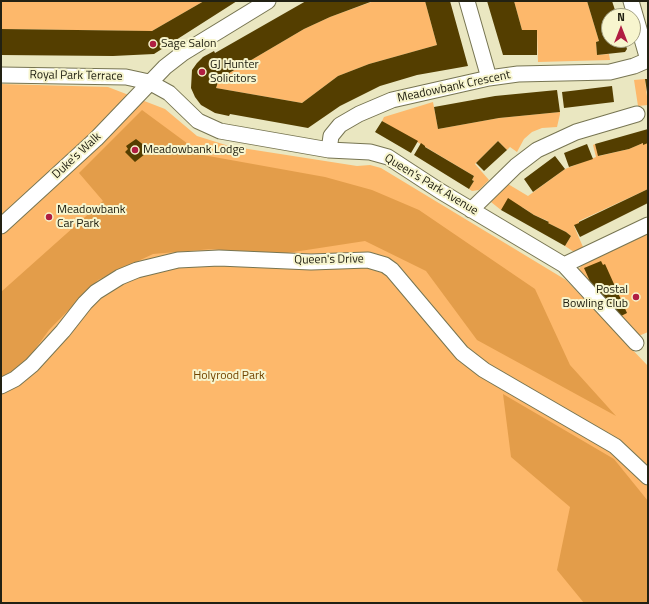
<!DOCTYPE html>
<html>
<head>
<meta charset="utf-8">
<style>
	body { margin:0 }
	#map { position:relative; width:649px; height:604px; overflow:hidden; background:#eae7c1; font-family:"Titillium Web",sans-serif }
	canvas { display:block }
	.frame { position:absolute; inset:0; border:2px solid #222113; pointer-events:none }
	.north { position:absolute; left:601px; top:8px; width:40px; height:40px; box-sizing:border-box; background:#f7f5ce; border:1px solid #a2a083; border-radius:50%; rotate:0deg; font-size:11px; font-weight:700; line-height:16px; text-align:center; color:#222113 }
	.north::after { content:''; display:block; margin:auto; width:14px; height:18px; background:#b01d42; clip-path:polygon(50% 0,100% 100%,50% 72%,0 100%) }
</style>
</head>
<body>
<div id="map">
<canvas width="649" height="604"></canvas>
<div class="frame"></div>
<div class="north">N</div>
</div>
<script>
const context = document.querySelector('canvas').getContext('2d');
context.lineJoin = 'round';
function fill(path, color) {
  context.fillStyle = color;
  context.fill(path, 'evenodd');
}
function poly(rows) {
  const path = new Path2D();
  for (const r of rows) {
    path.moveTo(r[0], r[1]);
    for (let i = 2; i < r.length; i += 2) path.lineTo(r[i], r[i + 1]);
  }
  return path;
}
function strokePath(path, color, width, dash) {
  context.strokeStyle = color;
  context.lineWidth = width;
  context.lineCap = dash ? 'butt' : 'round';
  context.setLineDash(dash || []);
  context.stroke(path);
}
function write(font, color, halo, rows, align = 'center') {
  context.font = font + ' "Titillium Web",sans-serif';
  context.lineWidth = 4;
  context.setLineDash([]);
  context.textBaseline = 'middle';
  context.strokeStyle = halo;
  context.fillStyle = color;
  for (const [text, x, y, turn = 0] of rows) {
    context.save();
    context.translate(x, y);
    context.rotate((+turn || 0) * Math.PI / 180);
    context.textAlign = isNaN(turn) ? turn : align;
    if (halo) context.strokeText(text, 0, 0);
    context.fillText(text, 0, 0);
    context.restore();
  }
}
const green = poly([
	[1,1,204,1,152,31,145,31,1,29],
	[374,1,425,1,437,45,369,64,338,76,302,103,216,88,219,79,304,29,330,17],
	[514,1,587,1,599,41,596,42,597,55,609,54,610,60,538,62,537,30,522,30],
	[645,79,648,105,638,106,634,80],
	[1,84,108,87,165,109,197,136,229,146,357,166,370,165,381,168,566,280,648,366,648,603,1,603],
	[433,102,438,129,499,118,560,112,560,114,557,127,542,128,532,132,524,139,517,152,510,147,507,150,498,141,475,164,489,180,479,190,472,191,469,189,474,181,472,180,474,176,382,121,384,117],
	[643,143,648,143,648,189,579,221,579,223,574,226,583,247,574,252,565,246,571,236,566,232,548,223,548,221,534,215,522,207,501,210,491,202,508,184,528,196,565,169,596,157,593,145,595,144,599,156,629,149],
	[648,233,648,332,641,335,639,335,578,270,583,264]
]);
const forest = poly([
	[142,110,203,155,325,177,372,190,419,210,535,289,570,365,616,416,477,340,426,271,365,241,274,255,212,249,153,254,98,280,49,330,20,370,1,378,1,292,103,201,79,173],
	[503,394,614,459,648,501,648,603,584,603,557,570,570,507,511,457]
]);
const building = poly([
	[204,1,237,1,154,54,113,56,1,55,1,29,152,31],
	[306,1,373,1,330,17,304,29,219,79,216,88,302,103,338,76,369,64,437,45,425,1,450,1,468,66,417,75,380,86,340,106,308,128,230,114,229,116,215,113,201,105,195,97,191,88,192,70,197,63,203,57,214,51,215,53],
	[487,1,514,1,522,30,537,30,537,55,503,55],
	[587,1,612,1,617,16,609,16,609,40,624,40,627,49,625,52,597,55,596,42,599,41],
	[645,79,648,79,648,91,647,92],
	[612,86,614,102,564,108,562,92],
	[557,90,560,112,499,118,438,129,434,107,495,96],
	[382,121,418,141,411,153,375,132],
	[648,129,648,143,643,145,643,143,629,149,598,156,595,144],
	[136,139,145,146,142,151,145,154,135,162,125,152,128,149,126,146],
	[498,141,507,150,484,171,476,163],
	[421,143,425,146,425,147,474,176,472,180,474,181,469,189,414,155],
	[587,144,593,159,569,167,564,153],
	[555,156,565,169,533,192,524,179],
	[648,189,648,203,580,237,574,225,579,223,579,222],
	[508,198,534,215,549,222,548,223,566,232,571,236,565,246,501,210],
	[601,261,603,265,605,264,627,313,621,316,601,294,597,287,593,288,584,268]
]);
const minor = poly([
	[467,1,489,78],
	[631,1,648,60],
	[1,75,126,77,149,82,169,93,198,121,220,131,329,150,370,152,388,157,440,191,564,265,636,343],
	[329,150,331,136,340,125,359,114,392,100,489,78,518,74,610,72,634,66,648,60],
	[471,210,516,166,537,150,576,132,637,114],
	[1,226,96,139,165,67,183,53,268,1],
	[564,265,648,225],
	[1,386,15,379,32,365,63,331,85,303,96,292,120,277,137,270,178,260,219,258,311,262,368,260,385,265,392,270,462,353,484,370,615,446,648,477]
]);
const markers = [
	[153,44,4,"#b01d42"],
	[202,72,4,"#b01d42"],
	[135,150,4,"#b01d42"],
	[49,217,4,"#b01d42"],
	[636,297,4,"#b01d42"]
];
const poiNames = [
	["Sage Salon",161,44],
	["GJ Hunter",210,65],
	["Solicitors",210,79],
	["Meadowbank Lodge",143,150],
	["Meadowbank",57,210],
	["Car Park",57,224],
	["Postal",628,290,"right"],
	["Bowling Club",628,304,"right"]
];
const streetNames = [
	["Royal Park Terrace",76,76,1],
	["Meadowbank Crescent",454,87,-12],
	["Duke's Walk",77,156,-43],
	["Queen's Park Avenue",431,185,31],
	["Queen's Drive",329,260,-1]
];
const parkNames = [
	["Holyrood Park",229,376]
];
fill(green, '#fdb86b');
fill(forest, '#e39d4a');
fill(building, '#543e00');
strokePath(minor, '#777552', 17);
strokePath(minor, '#fff', 15);
for (const [x, y, r, color] of markers) {
  const dot = new Path2D();
  dot.arc(x, y, r, 0, 2 * Math.PI);
  context.fillStyle = color;
  context.fill(dot);
  strokePath(dot, '#f7f5ce', 1.5);
}
write('12px', '#222113', '#f7f5ce', poiNames, 'left');
write('12px', '#222113', '#f7f5ce', streetNames);
write('12px', '#724500', '#f7f5ce', parkNames);
</script>
</body>
</html>
